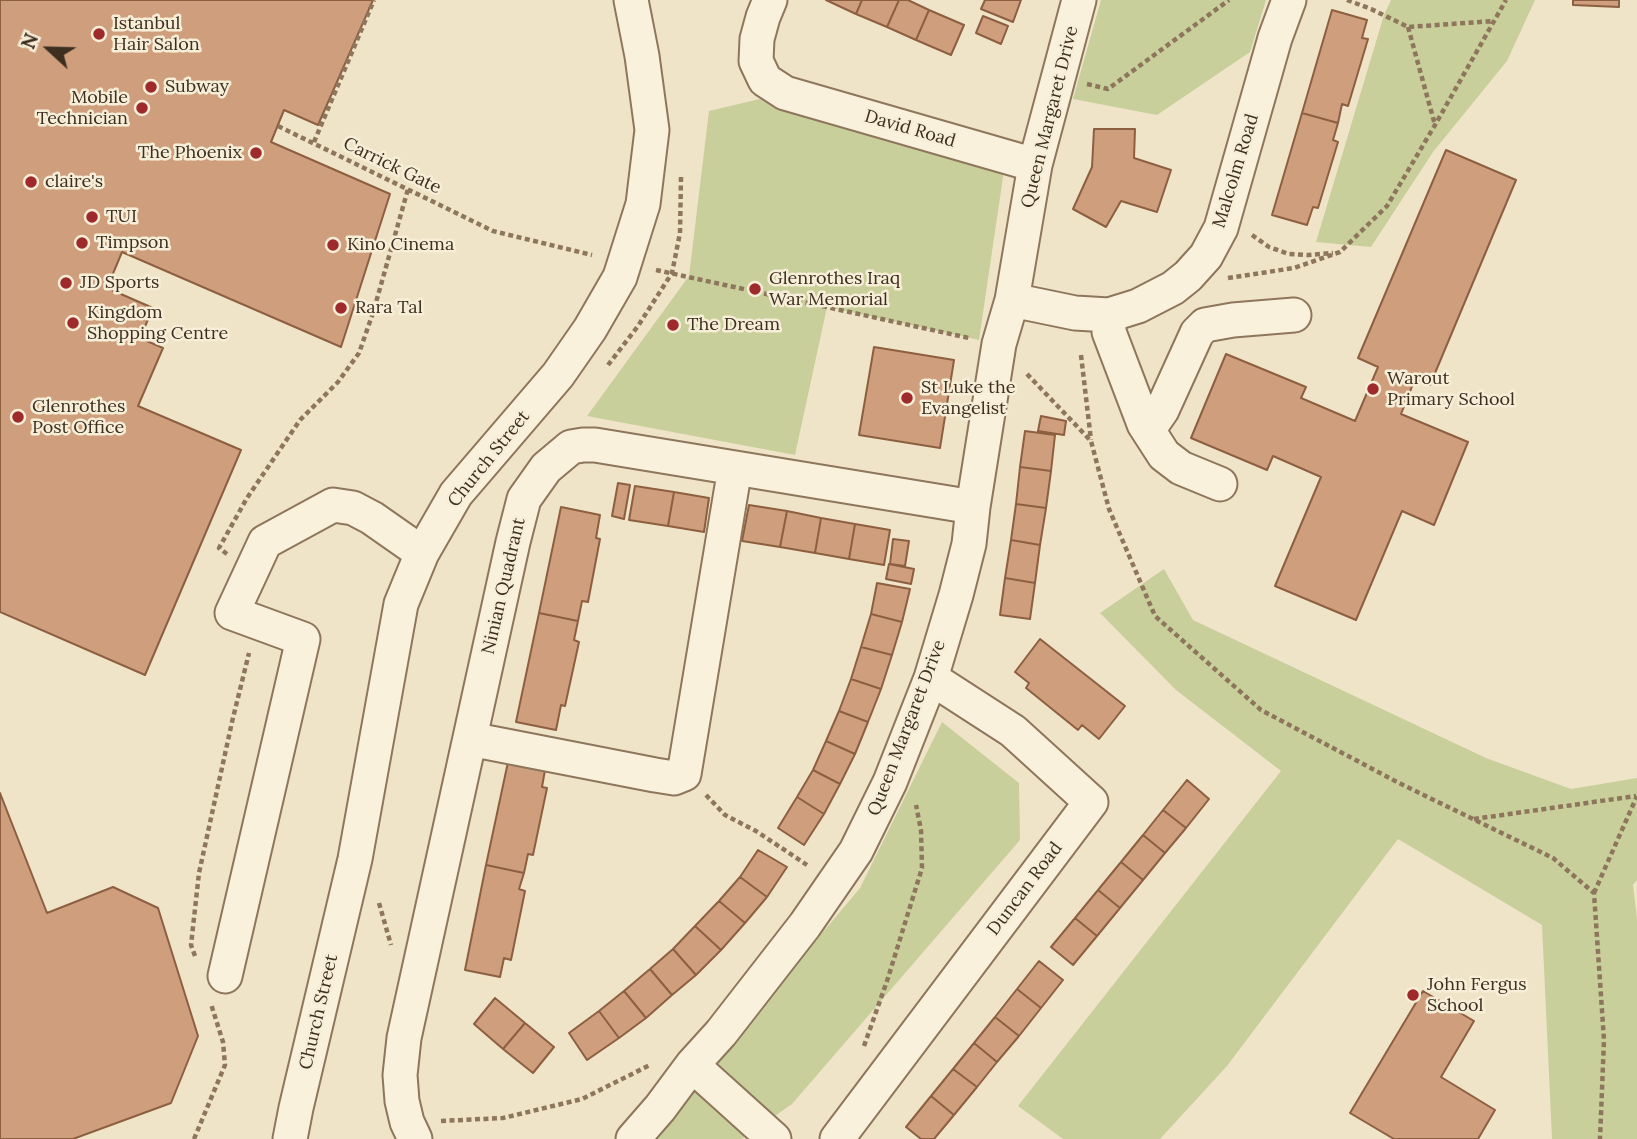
<!DOCTYPE html>
<html>
<head>
<meta charset="utf-8">
<style>
	body { margin:0 }
	#map { position:relative; width:1637px; height:1139px; overflow:hidden; background:#f0e4c8; font-family:Lora,serif }
	canvas { display:block }
	.north { position:absolute; left:14px; top:14px; width:70px; height:70px; -webkit-text-stroke:5px #f7eed8; paint-order:stroke; rotate:292deg; font-size:19px; font-weight:700; line-height:28px; text-align:center; color:#3d2e20 }
	.north::after { content:''; display:block; margin:auto; width:24px; height:32px; background:#3d2e20; clip-path:polygon(50% 0,100% 100%,50% 72%,0 100%) }
</style>
</head>
<body>
<div id="map">
<canvas width="1637" height="1139"></canvas>
<div class="north">N</div>
</div>
<script>
const context = document.querySelector('canvas').getContext('2d');
context.lineJoin = 'round';
function fill(path, color) {
  context.fillStyle = color;
  context.fill(path, 'evenodd');
}
function poly(rows) {
  const path = new Path2D();
  for (const r of rows) {
    path.moveTo(r[0], r[1]);
    for (let i = 2; i < r.length; i += 2) path.lineTo(r[i], r[i + 1]);
  }
  return path;
}
function strokePath(path, color, width, dash) {
  context.strokeStyle = color;
  context.lineWidth = width;
  context.lineCap = dash ? 'butt' : 'round';
  context.setLineDash(dash || []);
  context.stroke(path);
}
function write(font, color, halo, rows, align = 'center') {
  context.font = font + ' Lora,serif';
  context.lineWidth = 5;
  context.setLineDash([]);
  context.textBaseline = 'middle';
  context.strokeStyle = halo;
  context.fillStyle = color;
  for (const [text, x, y, turn = 0] of rows) {
    context.save();
    context.translate(x, y);
    context.rotate((+turn || 0) * Math.PI / 180);
    context.textAlign = isNaN(turn) ? turn : align;
    if (halo) context.strokeText(text, 0, 0);
    context.fillText(text, 0, 0);
    context.restore();
  }
}
const green = poly([
	[1101,0,1266,0,1250,52,1157,115,1073,99],
	[1391,0,1535,0,1507,61,1433,152,1371,247,1316,242,1384,15],
	[785,93,1006,157,979,340,827,307,795,455,587,416,689,276,709,111],
	[1164,569,1193,620,1486,758,1571,789,1637,778,1637,880,1633,885,1637,919,1637,1139,1552,1139,1542,925,1398,839,1227,1066,1160,1139,1063,1139,1018,1106,1281,771,1176,690,1100,613],
	[942,722,1019,783,1020,840,792,1104,742,1139,645,1139,677,1106,860,888]
]);
const building = poly([
	[0,0,373,0,318,125,284,110,271,142,390,194,341,347,122,252,107,288,153,308,140,338,163,348,138,406,241,450,145,675,0,612,0,0],
	[826,0,862,0,856,14,826,0],
	[862,0,899,0,887,27,856,14,862,0],
	[899,0,908,0,929,10,916,40,887,27,899,0],
	[985,0,1021,0,1013,22,981,9,985,0],
	[1573,0,1619,0,1619,7,1573,5,1573,0],
	[929,10,964,25,951,55,916,40,929,10],
	[1332,10,1367,20,1362,38,1368,39,1348,106,1342,104,1338,123,1302,113,1332,10],
	[983,16,1008,26,1001,44,976,33,983,16],
	[1302,113,1338,123,1333,140,1338,142,1318,208,1313,207,1307,225,1272,215,1302,113],
	[1094,129,1135,129,1134,158,1171,170,1157,212,1121,201,1106,227,1073,209,1092,167,1094,129],
	[1446,150,1516,180,1430,385,1415,379,1401,414,1468,442,1434,525,1402,511,1356,620,1275,586,1321,477,1273,456,1267,470,1191,438,1226,354,1306,387,1301,398,1355,421,1378,367,1358,358,1446,150],
	[874,347,954,360,940,448,859,435,874,347],
	[1041,416,1066,421,1064,435,1038,431,1041,416],
	[1025,431,1055,435,1051,471,1020,467,1025,431],
	[1020,467,1051,471,1046,508,1016,504,1020,467],
	[618,483,630,485,624,519,612,516,618,483],
	[635,486,674,492,668,526,629,520,635,486],
	[674,492,709,498,704,532,668,526,674,492],
	[1016,504,1046,508,1040,545,1011,540,1016,504],
	[749,505,787,511,780,547,742,541,749,505],
	[561,507,600,515,596,538,600,539,588,602,582,601,578,621,539,613,561,507],
	[787,511,821,518,815,553,780,547,787,511],
	[821,518,855,524,849,559,815,553,821,518],
	[855,524,890,530,884,565,849,559,855,524],
	[893,539,909,541,905,566,890,564,893,539],
	[1011,540,1040,545,1035,583,1005,578,1011,540],
	[889,564,914,569,911,584,886,579,889,564],
	[1005,578,1035,583,1030,619,1000,615,1005,578],
	[877,583,910,589,902,622,871,614,877,583],
	[539,613,578,621,574,640,579,642,565,706,561,705,556,730,516,722,539,613],
	[871,614,902,622,892,655,861,647,871,614],
	[1040,639,1125,706,1099,739,1082,725,1078,730,1026,688,1029,683,1015,672,1040,639],
	[861,647,892,655,881,689,851,679,861,647],
	[851,679,881,689,868,722,839,711,851,679],
	[839,711,868,722,855,754,826,741,839,711],
	[826,741,855,754,840,784,813,770,826,741],
	[508,762,545,770,542,787,547,788,533,855,528,854,524,873,486,865,508,762],
	[813,770,840,784,824,814,797,797,813,770],
	[1187,780,1209,799,1186,828,1163,810,1187,780],
	[0,793,47,913,113,887,158,908,198,1036,171,1103,73,1139,0,1139,0,793],
	[797,797,824,814,804,845,778,828,797,797],
	[1163,810,1186,828,1165,853,1143,835,1163,810],
	[1143,835,1165,853,1143,880,1121,862,1143,835],
	[758,850,787,867,767,897,740,877,758,850],
	[1121,862,1143,880,1120,908,1098,890,1121,862],
	[486,865,524,873,519,889,525,891,511,960,504,958,500,977,465,970,486,865],
	[740,877,767,897,745,923,719,901,740,877],
	[1098,890,1120,908,1097,936,1075,918,1098,890],
	[719,901,745,923,721,950,695,926,719,901],
	[1075,918,1097,936,1073,965,1051,947,1075,918],
	[695,926,721,950,696,975,673,949,695,926],
	[673,949,696,975,672,995,650,969,673,949],
	[1039,961,1063,980,1041,1008,1017,989,1039,961],
	[650,969,672,995,646,1018,624,991,650,969],
	[1017,989,1041,1008,1019,1036,995,1017,1017,989],
	[624,991,646,1018,619,1038,599,1011,624,991],
	[1423,991,1474,1021,1441,1077,1495,1110,1478,1139,1394,1139,1350,1113,1423,991],
	[495,998,525,1023,503,1049,474,1024,495,998],
	[599,1011,619,1038,587,1060,569,1033,599,1011],
	[995,1017,1019,1036,997,1062,974,1043,995,1017],
	[525,1023,554,1047,533,1073,503,1049,525,1023],
	[974,1043,997,1062,977,1087,953,1069,974,1043],
	[953,1069,977,1087,954,1115,931,1096,953,1069],
	[931,1096,954,1115,934,1139,921,1139,906,1127,931,1096]
]);
const path = poly([
	[1347,0,1371,9,1408,27,1494,21],
	[1408,27,1435,125],
	[1087,84,1108,89,1229,0],
	[278,126,493,231,592,255],
	[314,142,374,0],
	[1252,235,1269,247,1289,254,1308,255,1333,253],
	[656,270,969,338],
	[1228,278,1294,268,1340,252,1387,206,1435,125,1506,0],
	[1081,355,1091,440],
	[608,365,638,326,672,273,680,233,681,177],
	[1027,374,1091,441,1109,509,1155,616,1261,710,1399,783,1553,858,1594,893,1604,1040,1600,1139],
	[227,554,219,548,247,498,300,420,338,382,359,353,373,313,408,189],
	[706,795,725,815,756,831,807,865],
	[1474,819,1636,796],
	[1594,893,1637,796],
	[379,903,391,945],
	[195,956,191,945,199,873,232,722,249,653],
	[864,1046,888,978,922,868,921,830,916,805],
	[441,1121,503,1118,582,1099,650,1065],
	[194,1139,225,1065,223,1042,211,1004]
]);
const minor = poly([
	[770,0,763,17,757,39,756,61,765,80,785,93,1035,165],
	[1012,300,1075,313,1109,315,1138,306,1173,288,1188,276,1206,256,1221,228,1275,38,1289,0],
	[1109,315,1109,332,1144,424,1164,455,1181,468,1220,484],
	[1144,424,1153,423,1162,410,1197,333,1205,325,1233,320,1294,315],
	[470,739,655,775,674,778,684,774,735,468],
	[225,976,303,639,232,613,265,542,333,505,353,508,372,518,422,553],
	[692,1065,774,1139],
	[290,1139,296,1108,355,859,401,604,422,553,456,494,558,375,590,329,620,277,643,204,652,130,642,56,631,0],
	[415,1139,407,1122,402,1101,400,1075,404,1038,513,542,524,499,546,468,571,447,583,445,595,445,973,507],
	[633,1139,660,1108,692,1065,721,1033,805,925,856,851,890,782,931,678,956,595,969,544,973,507,999,344,1012,300,1035,165,1079,0],
	[837,1139,1091,802,1013,731,931,678]
]);
const markers = [
	[99,34,7,"#9e2a2b"],
	[151,87,7,"#9e2a2b"],
	[142,108,7,"#9e2a2b"],
	[256,153,7,"#9e2a2b"],
	[31,182,7,"#9e2a2b"],
	[92,217,7,"#9e2a2b"],
	[82,243,7,"#9e2a2b"],
	[333,245,7,"#9e2a2b"],
	[66,283,7,"#9e2a2b"],
	[755,289,7,"#9e2a2b"],
	[341,308,7,"#9e2a2b"],
	[73,323,7,"#9e2a2b"],
	[673,325,7,"#9e2a2b"],
	[1373,389,7,"#9e2a2b"],
	[907,398,7,"#9e2a2b"],
	[18,417,7,"#9e2a2b"],
	[1413,995,7,"#9e2a2b"]
];
const poiNames = [
	["Istanbul",113,24],
	["Hair Salon",113,45],
	["Subway",165,87],
	["Mobile",128,98,"right"],
	["Technician",128,119,"right"],
	["The Phoenix",242,153,"right"],
	["claire's",45,182],
	["TUI",106,217],
	["Timpson",96,243],
	["Kino Cinema",347,245],
	["Glenrothes Iraq",769,279],
	["War Memorial",769,300],
	["JD Sports",80,283],
	["Rara Tal",355,308],
	["Kingdom",87,313],
	["Shopping Centre",87,334],
	["The Dream",687,325],
	["Warout",1387,379],
	["Primary School",1387,400],
	["St Luke the",921,388],
	["Evangelist",921,409],
	["Glenrothes",32,407],
	["Post Office",32,428],
	["John Fergus",1427,985],
	["School",1427,1006]
];
const streetNames = [
	["Queen Margaret Drive",1050,117,-76],
	["David Road",910,129,16],
	["Carrick Gate",392,166,26],
	["Malcolm Road",1236,171,-73],
	["Church Street",489,459,-51],
	["Ninian Quadrant",504,586,-77],
	["Queen Margaret Drive",907,728,-69],
	["Duncan Road",1025,889,-53],
	["Church Street",319,1012,-77]
];
fill(green, '#c9cf9b');
fill(building, '#cf9f7d');
strokePath(building, '#8d5f41', 2);
strokePath(minor, '#8d765c', 37);
strokePath(path, '#8d765c', 4.5, [5, 3.5]);
strokePath(minor, '#faf1dc', 33);
for (const [x, y, r, color] of markers) {
  const dot = new Path2D();
  dot.arc(x, y, r, 0, 2 * Math.PI);
  context.fillStyle = color;
  context.fill(dot);
  strokePath(dot, '#f7eed8', 2.5);
}
write('18px', '#3d2e20', '#f7eed8', poiNames, 'left');
write('18px', '#3d2e20', '#f7eed8', streetNames);
</script>
</body>
</html>
